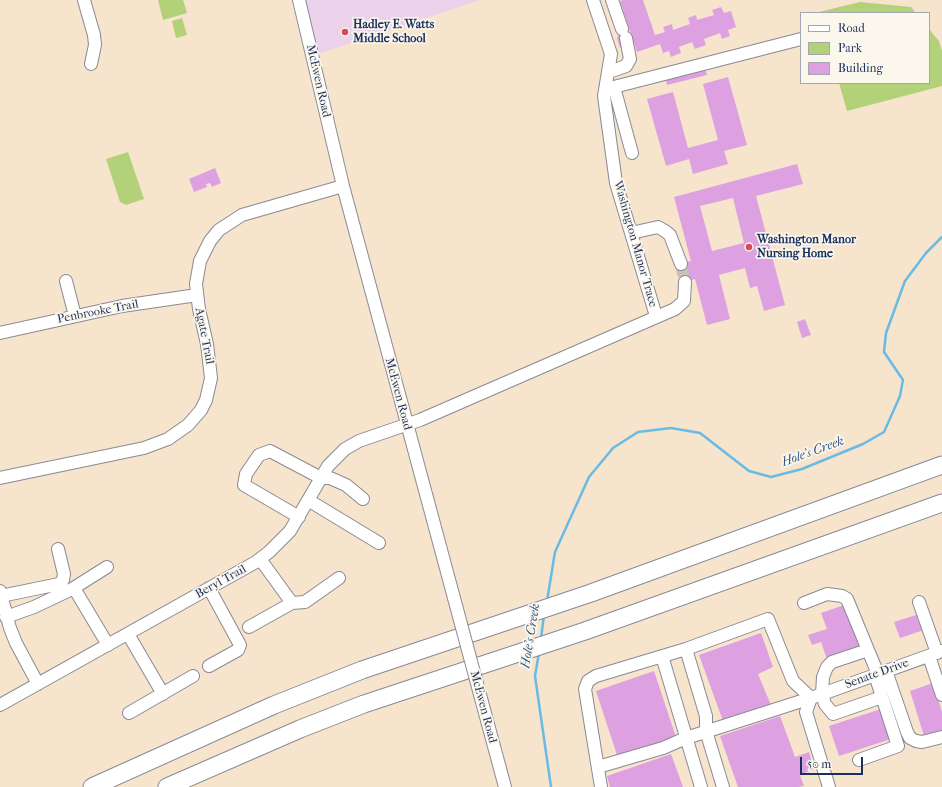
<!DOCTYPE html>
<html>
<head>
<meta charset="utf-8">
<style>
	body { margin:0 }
	#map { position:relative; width:942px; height:787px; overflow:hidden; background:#f6e4cc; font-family:"IM FELL French Canon",serif }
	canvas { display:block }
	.legend { position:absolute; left:800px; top:12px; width:130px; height:72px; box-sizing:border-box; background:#fbf7ec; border:1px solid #a1a7b3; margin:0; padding:5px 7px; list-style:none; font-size:12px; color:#1b2f5e }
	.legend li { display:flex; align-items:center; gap:8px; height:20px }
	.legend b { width:20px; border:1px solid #a1a7b3 }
	.scale { position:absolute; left:800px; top:757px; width:63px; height:18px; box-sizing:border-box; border:2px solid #1b2f5e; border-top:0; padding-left:5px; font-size:12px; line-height:14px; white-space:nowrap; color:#1b2f5e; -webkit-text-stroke:3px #fbf7ec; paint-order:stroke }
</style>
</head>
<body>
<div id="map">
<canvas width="942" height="787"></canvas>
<ul class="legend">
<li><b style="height:5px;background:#fff"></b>Road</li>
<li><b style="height:11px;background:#b2d179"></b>Park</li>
<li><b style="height:11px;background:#dda1e1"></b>Building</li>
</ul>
<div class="scale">50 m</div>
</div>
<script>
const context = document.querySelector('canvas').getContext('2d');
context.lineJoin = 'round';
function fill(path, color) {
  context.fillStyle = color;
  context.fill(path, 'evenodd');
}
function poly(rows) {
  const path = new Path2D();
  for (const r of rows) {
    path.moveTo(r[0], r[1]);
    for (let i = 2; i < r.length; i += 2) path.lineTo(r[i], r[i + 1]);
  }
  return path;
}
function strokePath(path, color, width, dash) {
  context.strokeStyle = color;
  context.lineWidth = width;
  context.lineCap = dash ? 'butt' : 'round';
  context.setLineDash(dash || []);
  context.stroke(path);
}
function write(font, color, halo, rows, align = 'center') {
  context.font = font + ' "IM FELL French Canon",serif';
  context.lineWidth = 3.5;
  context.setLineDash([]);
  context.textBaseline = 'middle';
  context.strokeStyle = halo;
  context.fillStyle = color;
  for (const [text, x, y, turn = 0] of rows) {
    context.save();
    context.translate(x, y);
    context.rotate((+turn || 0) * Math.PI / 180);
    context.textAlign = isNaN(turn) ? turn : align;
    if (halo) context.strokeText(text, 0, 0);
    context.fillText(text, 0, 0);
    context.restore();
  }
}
const built = poly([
	[299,0,480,0,312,56]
]);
const green = poly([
	[158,0,183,0,187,13,163,20],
	[860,2,911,7,916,13,819,12],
	[182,18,187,35,176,38,172,21],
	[929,29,939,41,942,51,942,86,847,111,839,83,929,83],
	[128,152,144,199,126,205,120,202,106,159]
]);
const stream = poly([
	[547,601,555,552,589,477,613,448,638,432,671,428,700,433,749,471,771,477,802,469,863,444,884,432,900,396,903,380,884,352,886,333,905,281,926,253,942,237],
	[541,638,544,615],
	[539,653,535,676,551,787]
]);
const building = poly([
	[623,0,643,0,655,35,665,32,663,27,672,24,673,30,690,24,688,18,696,15,697,20,714,15,712,10,721,7,724,13,731,11,736,27,728,30,730,36,722,39,720,33,704,39,706,45,695,49,692,42,679,47,681,53,671,57,669,51,663,53,660,44,637,52,634,43,626,38,620,48,617,38,622,29,631,34,620,1],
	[704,66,707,75,667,85,665,76],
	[728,77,747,145,724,151,728,164,693,174,689,159,666,166,647,99,673,92,688,148,718,140,703,84],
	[797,164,803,184,756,196,785,305,764,311,757,286,750,288,745,268,719,275,730,319,707,325,695,279,681,283,676,265,691,261,674,197],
	[733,198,744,243,712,251,700,206],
	[215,168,221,183,212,187,210,183,206,184,207,187,194,192,189,179],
	[805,319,811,335,802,338,797,322],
	[847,604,862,646,827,659,821,642,812,645,808,635,827,629,821,613],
	[919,614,924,630,900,638,894,622],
	[761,633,773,667,758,674,771,705,723,721,699,655],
	[654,671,677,740,618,758,596,691],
	[933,683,942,712,942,733,925,739,910,691],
	[884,708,894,738,839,756,829,726],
	[780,716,795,757,809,752,814,769,800,775,804,786,799,787,738,787,720,736],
	[671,754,683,787,610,787,607,776]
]);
const minorTunnel = poly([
	[681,264,685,282]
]);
const minor = poly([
	[84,0,94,35,95,45,91,64],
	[299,0,343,186,454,598],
	[593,0,611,54,604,96,616,183,656,316],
	[612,0,622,29],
	[609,72,626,66,630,59,626,38],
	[614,87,632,153],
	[606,89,801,39],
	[631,233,658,227,665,231,670,235,681,264],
	[66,281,75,316],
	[0,333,122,306,197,295],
	[0,478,144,448,168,439,188,425,201,410,206,400,211,378,207,344,199,309,196,284,200,261,210,241,219,230,242,215,343,186],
	[308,500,379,543],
	[299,517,244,485,246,474,259,455,270,451,321,478,330,478,346,485,363,499],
	[74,588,108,645],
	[209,588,240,645,238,650,209,666],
	[0,591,10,628,16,643,38,684],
	[1,596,59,584,63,580,64,574,58,549],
	[919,602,937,653],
	[292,603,305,602,339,578],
	[804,603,827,594,842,596,847,599,868,650],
	[6,617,34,607,72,589,107,567],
	[249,627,292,603,260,559],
	[128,634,163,694],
	[686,649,706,716,706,731,723,787],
	[662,656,701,787],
	[929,656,942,695],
	[886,671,907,732,910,738,916,741,922,742,942,737],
	[878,674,868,650,832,662,827,667,823,677,822,694,825,704,833,714,882,697],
	[811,698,806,712,829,787],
	[482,702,505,787],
	[0,705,256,562,269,552,290,531,328,466,345,449,359,441,420,420,675,309,684,301,685,282],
	[129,713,193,676],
	[859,760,898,746,875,675],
	[598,767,663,748,686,738,811,698,942,651],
	[601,787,585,689,588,681,596,676,686,649,768,619,793,681,811,698]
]);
const highway = poly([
	[92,787,274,705,362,670,591,593,942,465],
	[167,787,300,729,364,704,585,631,942,503]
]);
const minorBridge = poly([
	[454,598,482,702]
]);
const markers = [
	[345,32,4,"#d1495b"],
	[749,247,4,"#d1495b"]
];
const poiNames = [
	["Hadley E. Watts",353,25],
	["Middle School",353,39],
	["Washington Manor",757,240],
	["Nursing Home",757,254]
];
const streetNames = [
	["McEwen Road",318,81,77],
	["Washington Manor Trace",635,244,74],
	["Penbrooke Trail",98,312,-11],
	["Agate Trail",204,336,79],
	["McEwen Road",398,394,75],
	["Beryl Trail",221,582,-29],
	["Senate Drive",877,674,-20],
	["McEwen Road",483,707,75]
];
const waterNames = [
	["Hole's Creek",813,452,-20],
	["Hole's Creek",531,636,-81]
];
fill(built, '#ecd1eb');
fill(green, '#b2d179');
strokePath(stream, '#69bbe4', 2.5);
fill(building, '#dda1e1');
strokePath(minorTunnel, '#cac0b6', 12, [12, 6]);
strokePath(minor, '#888a95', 14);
strokePath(highway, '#888a95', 19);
strokePath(minor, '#fff', 12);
strokePath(highway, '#fff', 17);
strokePath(minorBridge, '#888a95', 14, []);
strokePath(minorBridge, '#fff', 12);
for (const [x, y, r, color] of markers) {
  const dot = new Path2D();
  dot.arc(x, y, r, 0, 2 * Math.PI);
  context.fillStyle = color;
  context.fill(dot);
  strokePath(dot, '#fbf7ec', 1.5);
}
write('bold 12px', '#1b2f5e', '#fbf7ec', poiNames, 'left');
write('12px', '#1b2f5e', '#fbf7ec', streetNames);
write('italic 13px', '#325986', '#fbf7ec', waterNames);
</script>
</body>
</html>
